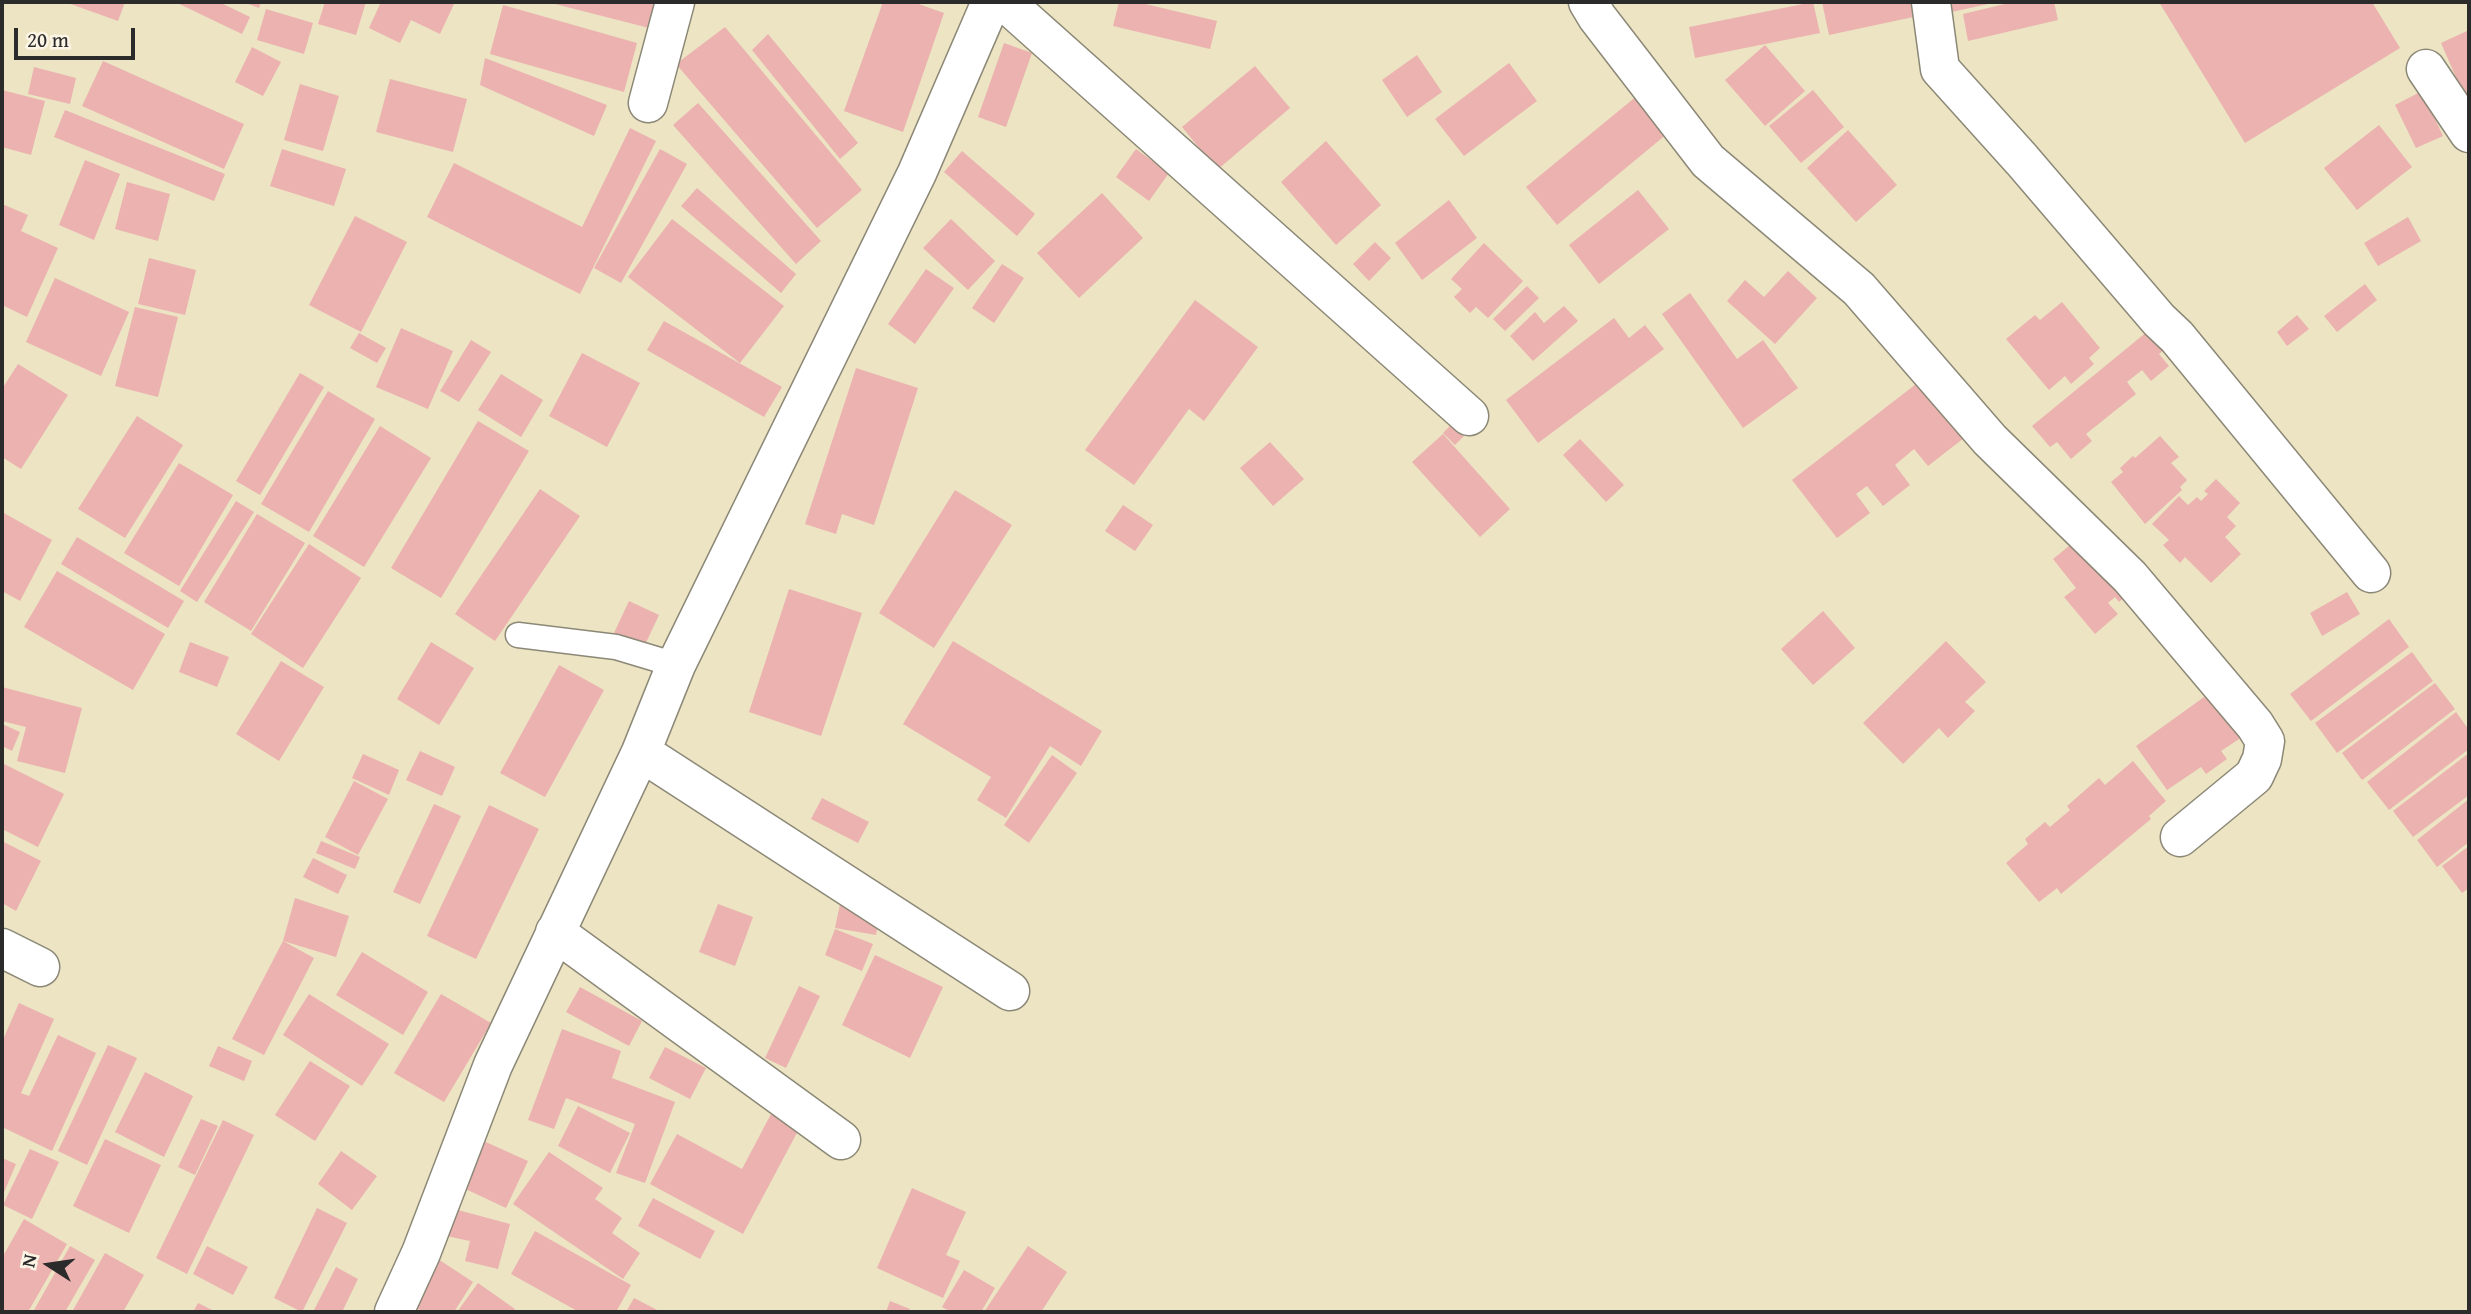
<!DOCTYPE html>
<html>
<head>
<meta charset="utf-8">
<style>
	body { margin:0 }
	#map { position:relative; width:2471px; height:1314px; overflow:hidden; background:#ece4c3; font-family:"Gentium Book Plus",serif }
	canvas { display:block }
	.frame { position:absolute; inset:0; border:4px solid #2b2b2b; pointer-events:none }
	.north { position:absolute; left:14px; top:1230px; width:70px; height:70px; -webkit-text-stroke:5px #fcf5e5; paint-order:stroke; rotate:282deg; font-size:19px; font-weight:700; line-height:28px; text-align:center; color:#2b2b2b }
	.north::after { content:''; display:block; margin:auto; width:24px; height:32px; background:#2b2b2b; clip-path:polygon(50% 0,100% 100%,50% 72%,0 100%) }
	.scale { position:absolute; left:14px; top:28px; width:121px; height:32px; box-sizing:border-box; border:4px solid #2b2b2b; border-top:0; padding-left:9px; font-size:21px; line-height:24px; white-space:nowrap; color:#2b2b2b; -webkit-text-stroke:5px #fcf5e5; paint-order:stroke }
</style>
</head>
<body>
<div id="map">
<canvas width="2471" height="1314"></canvas>
<div class="frame"></div>
<div class="north">N</div>
<div class="scale">20 m</div>
</div>
<script>
const context = document.querySelector('canvas').getContext('2d');
context.lineJoin = 'round';
function fill(path, color) {
  context.fillStyle = color;
  context.fill(path, 'evenodd');
}
function poly(rows) {
  const path = new Path2D();
  for (const r of rows) {
    path.moveTo(r[0], r[1]);
    for (let i = 2; i < r.length; i += 2) path.lineTo(r[i], r[i + 1]);
  }
  return path;
}
function strokePath(path, color, width, dash) {
  context.strokeStyle = color;
  context.lineWidth = width;
  context.lineCap = dash ? 'butt' : 'round';
  context.setLineDash(dash || []);
  context.stroke(path);
}
const building = poly([
	[65,2,125,2,118,21],
	[175,2,219,2,250,17,242,34],
	[243,2,261,2,259,8],
	[325,2,366,2,356,35,318,24],
	[381,2,455,2,440,34,411,20,400,43,369,28],
	[547,2,669,2,661,31],
	[883,2,913,2,944,13,903,132,844,111],
	[1119,2,1137,2,1217,21,1210,49,1113,26],
	[1813,2,1820,33,1695,58,1689,27],
	[1822,2,1915,2,1918,16,1829,35],
	[1945,2,1993,2,1993,3,1947,13],
	[2013,2,2054,2,2058,20,1968,41,1963,14],
	[2159,2,2372,2,2400,48,2245,143],
	[503,5,637,43,624,92,490,54],
	[266,9,313,23,304,54,257,40],
	[725,27,862,190,817,228,676,64],
	[2469,30,2469,107,2441,43],
	[768,34,858,143,840,159,752,50],
	[1004,43,1032,53,1006,127,978,117],
	[1765,45,1805,91,1765,126,1725,80],
	[252,47,281,62,263,96,235,82],
	[1417,55,1442,92,1407,117,1382,80],
	[485,58,607,105,594,136,480,85],
	[103,61,244,124,224,169,82,106],
	[1509,63,1537,101,1464,156,1435,119],
	[1255,66,1290,108,1217,170,1182,127],
	[34,67,76,78,70,104,28,94],
	[390,79,467,99,453,152,376,132],
	[300,84,339,96,323,151,284,140],
	[2,90,45,101,31,155,2,147],
	[1813,90,1844,127,1801,163,1769,126],
	[2422,91,2443,136,2416,148,2395,105],
	[1638,95,1668,133,1557,225,1526,187],
	[698,103,821,241,796,264,673,125],
	[65,110,225,174,214,201,54,137],
	[2379,125,2412,167,2357,210,2324,168],
	[630,128,656,141,580,294,427,217,454,163,582,227],
	[1848,130,1897,185,1856,222,1807,168],
	[1326,141,1381,205,1336,245,1281,182],
	[282,149,346,169,334,206,270,186],
	[660,149,687,164,621,283,594,268],
	[1136,149,1169,173,1149,201,1116,177],
	[962,151,1035,214,1017,236,944,172],
	[85,160,120,174,94,240,59,225],
	[127,182,170,194,158,241,115,229],
	[697,188,796,274,781,293,681,206],
	[1638,190,1669,229,1599,284,1569,245],
	[1102,193,1143,238,1079,298,1037,253],
	[1449,200,1477,238,1422,280,1395,243],
	[2,204,28,215,21,231,58,248,27,317,2,305],
	[355,216,407,242,361,332,309,305],
	[2408,217,2421,241,2378,266,2364,243],
	[672,219,784,306,740,363,628,277],
	[951,219,995,261,968,290,923,248],
	[1375,242,1391,258,1369,281,1353,264],
	[1484,243,1523,281,1488,318,1476,307,1470,313,1454,297,1462,289,1451,279],
	[149,258,196,270,185,315,138,304],
	[1002,264,1024,278,994,323,972,308],
	[926,269,954,288,915,344,888,324],
	[1788,271,1817,298,1775,344,1727,301,1745,280,1764,297],
	[55,278,129,312,101,376,26,342],
	[2365,284,2377,300,2337,332,2324,316],
	[1527,286,1539,298,1505,331,1493,319],
	[1690,293,1737,359,1763,340,1798,388,1743,428,1662,314],
	[1195,300,1258,347,1204,421,1189,409,1134,485,1085,450],
	[2062,302,2100,348,2089,358,2094,364,2071,384,2065,376,2049,390,2006,339,2035,315,2040,320],
	[1564,306,1578,321,1533,361,1510,336,1535,312,1544,323],
	[135,307,178,317,158,397,115,386],
	[2297,315,2309,329,2287,346,2277,332],
	[1614,318,1629,338,1645,325,1664,349,1538,443,1506,400],
	[664,321,782,387,764,417,647,350],
	[2154,326,2170,345,2159,354,2169,366,2151,381,2142,370,2127,382,2136,394,2086,434,2092,441,2071,459,2057,442,2050,447,2032,426],
	[401,328,453,351,428,409,376,387],
	[359,333,386,348,377,363,350,348],
	[471,340,491,352,459,402,440,391],
	[582,353,640,383,607,447,549,416],
	[18,364,68,395,21,469,2,457,2,389],
	[856,368,918,388,874,525,842,514,836,534,805,524],
	[300,373,324,387,260,495,236,481],
	[501,374,543,400,521,437,478,410],
	[1929,374,1973,431,1928,466,1914,449,1895,465,1910,485,1883,506,1867,486,1856,494,1870,513,1837,538,1792,480],
	[328,391,375,419,309,532,261,504],
	[137,416,183,445,125,538,78,509],
	[1460,416,1472,428,1455,445,1443,433],
	[478,421,529,451,441,598,391,568],
	[380,426,431,458,364,567,313,536],
	[1443,434,1510,509,1480,537,1412,462],
	[2160,436,2179,457,2171,463,2187,480,2180,487,2182,490,2145,524,2111,482,2123,472,2120,468,2133,456,2135,458],
	[1580,439,1624,485,1606,502,1563,455],
	[1270,442,1304,479,1273,506,1240,468],
	[179,463,233,495,179,586,124,553],
	[2216,479,2240,503,2227,517,2236,526,2225,537,2241,554,2211,583,2185,557,2180,563,2163,545,2169,540,2152,524,2179,496,2188,505,2197,497,2201,501,2208,494,2204,491],
	[540,489,580,516,495,641,455,614],
	[955,490,1012,525,934,648,879,613],
	[236,501,254,512,197,602,180,591],
	[1123,505,1153,525,1135,551,1105,531],
	[2,512,52,540,20,601,2,591],
	[257,514,305,543,251,631,204,602],
	[77,537,184,601,168,628,61,564],
	[2080,537,2128,594,2119,602,2115,597,2108,603,2118,614,2095,634,2064,597,2076,588,2053,559],
	[309,544,361,578,303,668,251,634],
	[57,571,165,634,133,690,24,627],
	[789,589,862,613,821,736,749,712],
	[2347,592,2360,614,2322,636,2310,613],
	[629,601,659,615,644,647,614,633],
	[1823,611,1855,648,1813,685,1781,649],
	[2389,619,2409,647,2311,721,2290,694],
	[953,641,1102,731,1081,766,1050,746,1006,818,977,800,991,777,903,724],
	[1946,641,1986,682,1965,702,1975,711,1948,738,1939,728,1903,764,1863,723],
	[190,642,229,657,217,687,179,672],
	[431,642,474,668,439,725,397,699],
	[2412,652,2433,681,2337,753,2315,723],
	[281,661,324,687,279,761,236,734],
	[559,665,604,690,545,797,500,773],
	[2435,683,2455,709,2362,780,2342,753],
	[2,687,82,708,65,773,17,761,26,727,2,721],
	[2211,692,2242,737,2221,751,2227,759,2206,774,2201,767,2167,790,2136,746],
	[2456,712,2469,730,2469,749,2389,810,2367,782],
	[2,724,20,732,12,751,2,746],
	[420,751,455,767,442,796,406,780],
	[2469,753,2469,795,2413,837,2393,811],
	[363,754,399,770,389,795,352,778],
	[1052,755,1077,773,1029,843,1004,825],
	[2133,761,2166,801,2149,816,2151,819,2061,894,2057,888,2039,902,2006,863,2028,844,2025,839,2045,822,2050,827,2070,810,2067,806,2099,778,2105,785],
	[2,763,64,794,38,847,2,829],
	[354,781,388,799,358,855,325,837],
	[822,798,869,822,858,843,811,819],
	[2469,799,2469,842,2437,867,2417,840],
	[434,804,461,816,420,904,393,892],
	[489,805,539,829,476,959,427,936],
	[2,841,41,861,16,911,2,903],
	[321,841,360,857,355,869,316,853],
	[2469,846,2469,888,2462,893,2442,866],
	[313,858,347,875,338,894,303,877],
	[295,898,349,916,336,957,283,941],
	[718,904,753,917,735,966,699,952],
	[840,904,880,912,876,935,835,928],
	[835,929,873,944,862,971,825,955],
	[283,941,314,958,264,1055,232,1039],
	[362,952,428,992,403,1035,336,995],
	[875,955,943,987,910,1058,842,1025],
	[799,986,820,996,786,1068,765,1058],
	[580,987,642,1021,629,1046,566,1012],
	[309,994,389,1044,362,1086,283,1035],
	[441,994,491,1023,444,1102,394,1073],
	[19,1003,54,1019,21,1093,29,1096,58,1035,96,1053,52,1151,2,1127,2,1042],
	[562,1029,621,1051,612,1078,675,1102,645,1183,616,1173,635,1124,566,1098,554,1129,528,1120],
	[108,1045,137,1058,87,1165,58,1151],
	[218,1046,252,1061,244,1081,209,1066],
	[665,1047,706,1068,690,1099,649,1078],
	[310,1061,350,1086,315,1141,275,1115],
	[145,1072,193,1096,164,1157,115,1132],
	[578,1106,630,1133,610,1173,558,1146],
	[771,1114,799,1129,743,1234,650,1184,677,1134,742,1169],
	[201,1119,218,1126,195,1175,178,1167],
	[223,1120,254,1135,187,1274,156,1258],
	[105,1139,161,1165,129,1233,73,1206],
	[479,1139,528,1161,506,1208,457,1185],
	[30,1149,59,1162,32,1219,3,1205],
	[341,1151,377,1176,352,1210,318,1184],
	[549,1152,603,1188,595,1199,622,1218,612,1233,640,1253,623,1279,513,1204],
	[2,1158,16,1164,2,1197],
	[912,1188,966,1212,946,1255,960,1261,943,1298,877,1268],
	[653,1198,715,1231,700,1259,638,1226],
	[443,1206,510,1224,498,1269,465,1261,470,1241,437,1234],
	[317,1208,347,1223,302,1312,274,1298],
	[24,1219,67,1244,28,1312,2,1312,2,1258],
	[535,1231,631,1285,616,1312,579,1312,511,1274],
	[70,1246,95,1260,65,1312,33,1312],
	[207,1246,248,1267,233,1295,193,1274],
	[1028,1246,1067,1272,1041,1312,984,1312],
	[105,1253,144,1275,123,1312,72,1312],
	[438,1259,473,1282,454,1312,423,1312,410,1304],
	[336,1267,358,1279,342,1312,313,1312],
	[964,1270,995,1288,981,1312,951,1312,942,1307],
	[478,1283,515,1309,513,1312,457,1312],
	[634,1298,661,1312,626,1312],
	[890,1301,910,1309,908,1312,886,1312],
	[198,1303,216,1312,193,1312]
]);
const service = poly([
	[518,635,616,647,676,665]
]);
const minor = poly([
	[1005,2,1469,416],
	[1588,2,1597,17,1708,161,1859,289,1990,440,2130,577,2255,725,2265,741,2262,759,2254,776,2180,837],
	[1931,2,1940,69,2022,160,2159,320,2177,337,2371,573],
	[2426,69,2469,133],
	[648,103,675,2],
	[641,752,1010,991],
	[555,932,841,1140],
	[2,948,40,967],
	[394,1312,421,1253,493,1065,641,752,676,665,917,173,991,2]
]);
fill(building, '#ebb2b0');
strokePath(service, '#8c8877', 27);
strokePath(minor, '#8c8877', 41);
strokePath(service, '#fff', 24);
strokePath(minor, '#fff', 38);
</script>
</body>
</html>
